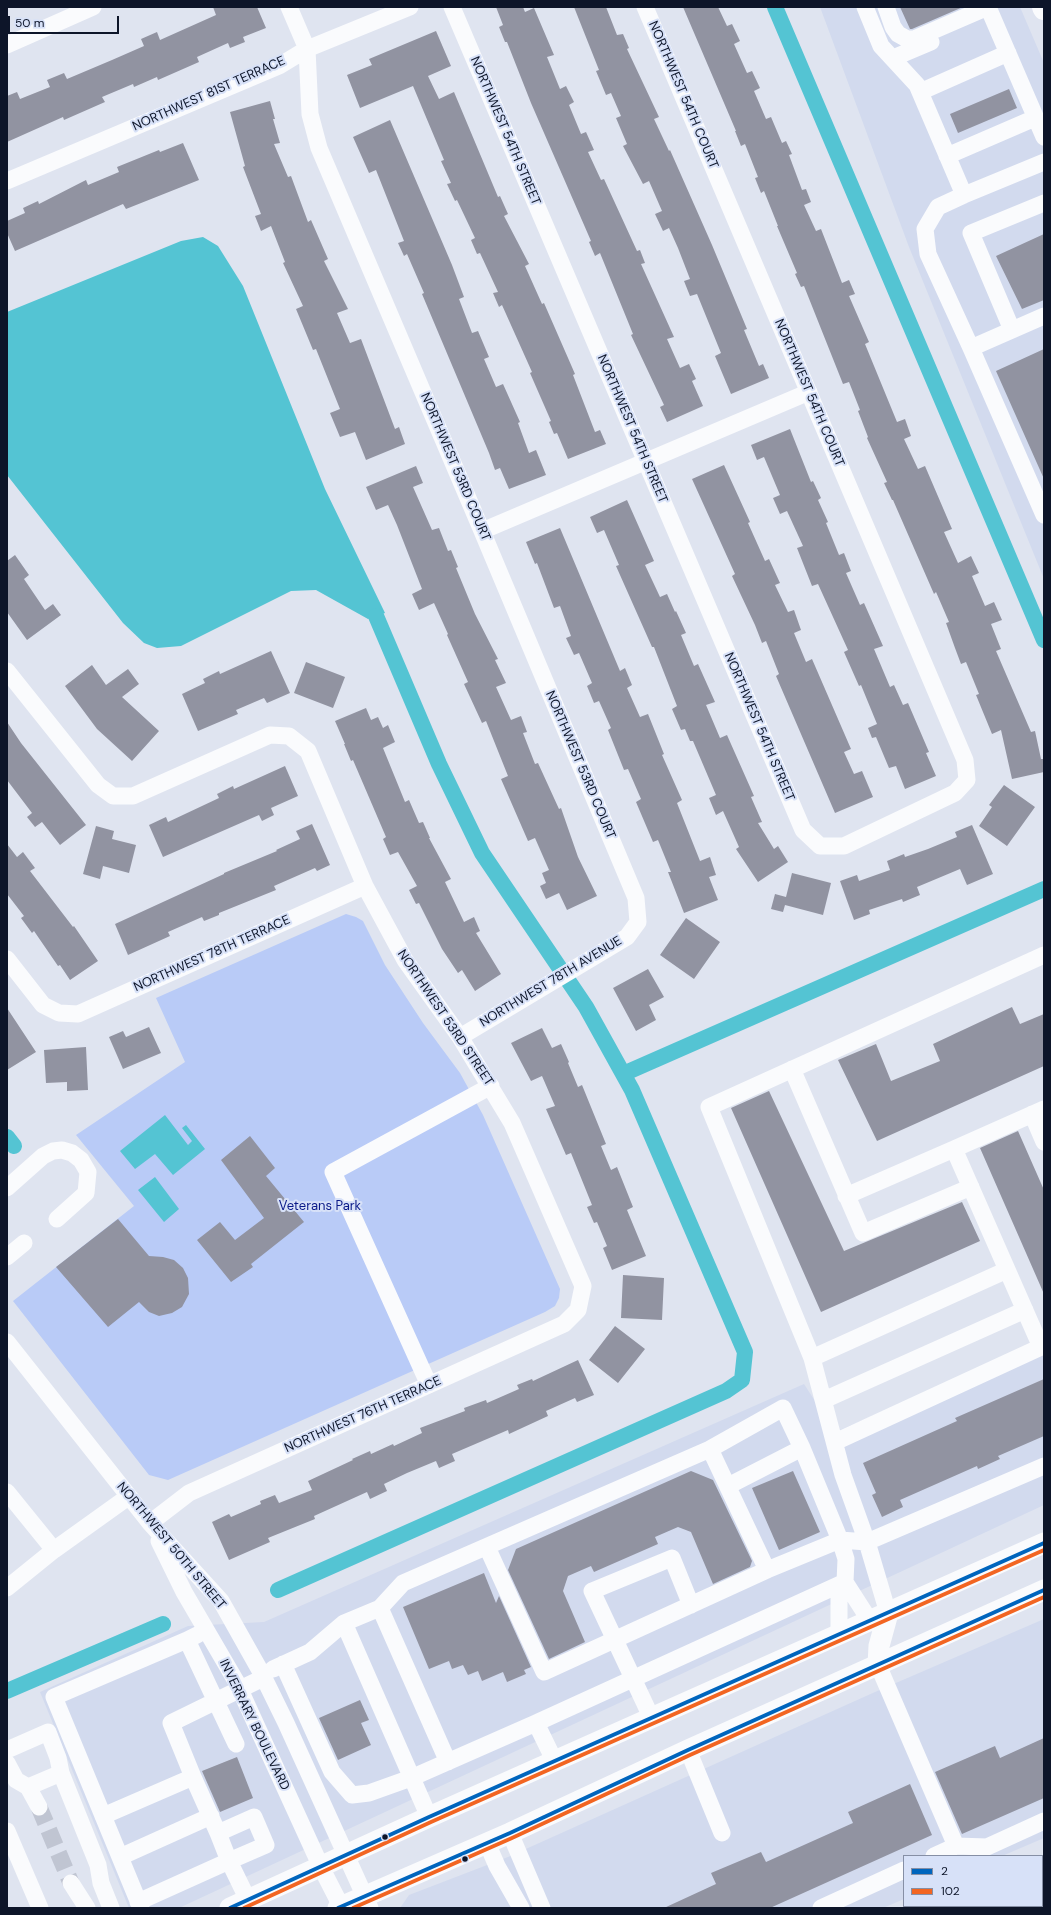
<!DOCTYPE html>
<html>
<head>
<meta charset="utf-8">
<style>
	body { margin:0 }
	#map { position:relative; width:1051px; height:1915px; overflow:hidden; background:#dfe4f0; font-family:"DM Sans",sans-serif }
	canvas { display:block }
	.frame { position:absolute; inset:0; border:8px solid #0d1529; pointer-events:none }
	.legend { position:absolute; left:903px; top:1855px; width:140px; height:52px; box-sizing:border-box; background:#d7e1f8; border:1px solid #868fa5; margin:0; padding:5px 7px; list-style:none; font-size:12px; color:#0d1529 }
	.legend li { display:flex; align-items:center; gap:8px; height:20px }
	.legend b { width:20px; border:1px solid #868fa5 }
	.scale { position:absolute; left:8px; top:16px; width:111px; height:18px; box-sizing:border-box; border:2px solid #0d1529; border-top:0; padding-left:5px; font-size:12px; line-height:14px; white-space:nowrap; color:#0d1529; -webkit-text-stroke:3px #d7e1f8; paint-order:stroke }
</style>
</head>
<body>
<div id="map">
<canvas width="1051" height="1915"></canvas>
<div class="frame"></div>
<ul class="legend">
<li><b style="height:5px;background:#0065bd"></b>2</li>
<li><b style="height:5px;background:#f26522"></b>102</li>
</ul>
<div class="scale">50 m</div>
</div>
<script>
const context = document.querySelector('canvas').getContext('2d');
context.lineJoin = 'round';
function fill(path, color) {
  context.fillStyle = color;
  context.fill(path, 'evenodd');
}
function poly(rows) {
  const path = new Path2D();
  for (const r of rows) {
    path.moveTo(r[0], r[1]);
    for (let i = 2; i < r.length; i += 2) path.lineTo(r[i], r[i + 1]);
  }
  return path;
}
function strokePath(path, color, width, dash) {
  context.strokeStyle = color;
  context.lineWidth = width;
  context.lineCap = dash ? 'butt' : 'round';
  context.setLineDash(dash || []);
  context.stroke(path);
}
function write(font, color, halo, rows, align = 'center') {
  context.font = font + ' "DM Sans",sans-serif';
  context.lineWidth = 4;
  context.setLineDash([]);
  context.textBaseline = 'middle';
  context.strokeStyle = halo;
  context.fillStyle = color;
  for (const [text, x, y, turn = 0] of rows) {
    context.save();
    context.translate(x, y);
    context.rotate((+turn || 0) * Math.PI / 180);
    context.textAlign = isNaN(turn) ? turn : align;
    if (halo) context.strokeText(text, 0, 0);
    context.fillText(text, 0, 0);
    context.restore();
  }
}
const built = poly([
	[820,7,1020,7,1044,63,1044,579,909,247],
	[1044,1342,1044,1505,179,1908,129,1908,40,1692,188,1626,264,1622,804,1384,835,1432],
	[1044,1619,1044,1838,1002,1856,904,1856,904,1899,883,1908,400,1908,409,1895,508,1857,875,1692]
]);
const green = poly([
	[346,914,356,917,363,921,385,965,423,1023,460,1073,483,1115,560,1289,559,1298,555,1306,545,1312,168,1480,149,1475,13,1301,134,1206,76,1135,185,1062,156,998]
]);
const water = poly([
	[203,237,218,246,243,286,325,489,385,613,368,619,316,590,291,591,181,646,157,648,144,643,123,623,7,475,7,312,181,241],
	[165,1115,188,1145,192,1141,182,1128,186,1125,205,1149,173,1175,155,1154,135,1169,120,1151],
	[155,1177,179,1209,164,1222,138,1190]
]);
const canal = poly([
	[775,7,1044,640],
	[623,1074,1044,889],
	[7,1137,14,1146],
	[278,1590,726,1391,742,1380,745,1352,632,1090,586,1007,482,853,439,764,376,616],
	[7,1691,163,1624],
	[1042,1864,1044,1863],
	[945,1908,950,1906]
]);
const building = poly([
	[213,7,257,7,266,28,243,37,245,42,230,48,228,43,197,57,199,62,158,80,157,77,134,87,133,84,102,97,105,102,64,120,63,117,7,142,7,96,17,92,20,99,50,87,47,80,64,73,67,79,112,60,144,46,141,39,157,32,160,40,216,15],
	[496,7,523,7,525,12,534,8,554,55,547,57,560,89,566,86,574,102,569,105,581,134,586,132,594,150,588,152,601,180,604,179,637,251,640,250,645,263,641,264,674,337,667,339,680,368,689,364,696,379,692,381,703,406,667,422,660,407,664,405,631,335,633,334,600,253,595,256,589,242,591,241,531,103,507,42,505,42,499,27,503,25],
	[574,7,606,7,617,35,623,34,629,48,627,49,659,117,654,119,669,151,670,150,712,245,747,329,744,330,759,366,763,364,769,378,731,394,715,356,721,353,697,294,690,296,684,281,690,279,678,248,669,228,663,231,655,214,662,211,649,181,643,184,623,146,627,144,616,118,621,116,611,93,606,95,596,71,599,70],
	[683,7,718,7,727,26,732,24,740,41,734,44,747,73,752,71,760,88,754,91,766,119,771,117,782,143,786,141,792,154,789,155,802,190,806,189,811,202,804,205,816,231,821,229,842,283,849,280,855,294,849,296,869,342,865,344,897,422,905,419,911,436,904,439,918,469,925,466,952,529,944,532,958,563,971,556,979,573,972,576,985,606,994,602,1002,620,991,624,1001,649,996,651,1031,732,1035,731,1041,759,1044,759,1044,772,1012,779,1001,730,992,734,976,695,979,694,966,662,961,664,955,648,946,623,949,622,936,592,934,594,893,500,892,500,884,483,887,482,867,438,868,437,858,411,860,410,849,382,843,384,804,286,801,287,795,274,797,273,777,226,778,226,764,191,761,193,755,178,758,177,745,144,741,146,735,131,736,131],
	[900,7,963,7,912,29,910,29],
	[436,31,451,66,428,76,439,99,454,92,498,197,500,196,508,214,504,216,529,264,525,266,542,304,544,303,575,374,573,375,595,432,600,430,606,444,568,459,557,433,554,434,549,422,551,421,530,373,532,372,502,305,499,307,493,293,498,292,480,253,477,254,471,240,475,238,457,200,455,201,447,184,451,183,441,161,444,160,413,86,360,108,347,75,372,65,369,59],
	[1009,89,1017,108,958,133,950,114],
	[270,101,275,119,273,119,280,143,274,144,288,177,291,176,308,222,311,220,328,259,324,261,348,309,337,313,350,343,361,339,395,429,399,427,405,444,366,460,355,432,340,437,330,413,340,409,316,349,313,350,296,309,303,306,283,263,285,262,271,226,261,231,255,216,261,214,243,167,245,166,230,112],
	[390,120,452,265,464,297,459,299,472,333,478,331,489,357,484,359,496,387,503,384,520,422,518,423,529,453,536,450,546,475,509,489,500,468,495,470,489,453,422,294,424,293,407,254,404,256,398,243,404,241,376,170,369,173,353,137],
	[183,143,199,180,126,209,123,204,15,251,7,233,7,221,25,213,23,208,38,201,39,204,86,180,88,185,119,172,117,167,159,150,160,152],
	[1044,234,1044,300,1022,309,996,256],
	[1044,349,1044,479,996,371],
	[790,429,811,482,813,481,821,498,818,500,828,522,826,523,839,555,844,553,851,571,846,573,860,605,864,603,883,646,874,649,890,687,894,685,903,705,908,703,929,752,926,753,936,776,905,789,896,766,889,768,876,737,872,738,868,728,877,724,861,685,859,686,844,652,848,650,818,584,812,586,797,548,803,546,787,511,780,514,773,498,780,495,764,457,757,460,751,445],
	[724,465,750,522,748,523,765,561,769,559,780,583,775,585,788,612,794,610,801,630,794,633,806,662,812,659,851,749,844,752,854,774,862,771,873,797,835,813,776,676,779,674,766,641,762,643,755,625,732,576,735,574,692,479],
	[416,466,423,483,413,487,432,530,439,528,448,551,451,550,458,567,456,568,475,614,498,659,495,660,506,683,496,687,511,720,521,716,527,732,523,733,535,764,538,763,559,809,561,808,578,857,597,896,567,910,559,893,546,899,540,886,546,883,542,873,549,870,535,838,528,841,501,779,508,776,486,721,482,723,464,684,468,682,447,635,448,634,434,603,419,610,412,594,422,589,397,525,388,505,376,510,366,487],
	[627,500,654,561,645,565,660,597,667,594,675,612,676,611,686,633,681,635,694,666,698,664,715,702,706,705,720,738,727,735,754,796,751,797,762,822,758,823,774,849,778,846,788,862,758,882,736,849,739,847,723,811,716,815,709,798,716,795,693,741,690,741,685,729,681,730,672,709,677,706,654,647,652,647,616,566,619,565,604,530,597,533,590,517],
	[560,528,620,671,625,668,632,685,627,688,640,717,648,714,664,754,662,755,682,800,677,803,700,861,710,857,716,875,709,877,718,900,684,913,668,872,671,872,658,840,653,842,636,802,641,799,628,769,624,770,608,730,611,728,599,701,594,703,587,686,592,683,579,653,574,655,566,638,571,636,560,606,554,608,537,563,535,564,526,542],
	[15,555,29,575,24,579,45,610,53,604,61,615,27,640,7,612,7,561],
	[271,651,290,693,267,703,264,698,236,710,238,714,198,731,182,694,205,683,203,679,219,671,220,674],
	[306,662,345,677,333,708,294,693],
	[92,665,106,685,128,669,139,684,122,697,159,731,132,761,97,729,65,686],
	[366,708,371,720,378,717,383,728,388,725,395,742,383,748,405,802,409,800,419,823,423,822,430,838,429,838,451,879,445,882,464,922,474,917,480,931,476,933,501,974,475,991,462,970,458,973,442,949,419,903,416,904,409,890,417,886,398,852,390,855,383,839,386,837,353,760,351,761,344,744,345,744,335,721],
	[7,722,21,743,86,825,60,845,42,822,35,827,27,817,32,813,7,780],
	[285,766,298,796,271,808,274,815,262,821,259,815,163,857,149,825,166,817,168,822,219,798,217,794,233,786,234,789],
	[1004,785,1035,807,1007,846,979,826,992,807,989,805],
	[312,824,330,865,317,871,315,868,274,886,276,890,219,913,219,915,204,921,202,917,168,932,170,936,128,955,115,924,224,874,224,873,277,851,276,850,300,839,296,831],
	[972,825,993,874,967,885,960,869,917,887,920,895,903,902,902,899,869,910,870,914,854,920,840,881,857,875,859,881,890,870,887,861,904,854,905,857,928,849,957,837,955,832],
	[96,826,114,831,112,839,136,845,129,873,103,866,100,879,83,874],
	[7,844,17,857,23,852,35,868,30,871,73,927,74,926,98,961,70,980,60,965,58,966,34,931,32,933,21,918,24,916,7,894],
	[792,873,831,883,823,915,785,905,783,912,771,909,775,894,786,897],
	[686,918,720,942,694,979,660,955],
	[648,969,664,997,649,1005,656,1020,636,1031,613,988],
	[1012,1007,1020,1024,1044,1014,1044,1066,877,1141,838,1060,876,1044,891,1081,940,1061,933,1044],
	[7,1008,36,1052,7,1070],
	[149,1027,161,1053,123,1069,109,1037,123,1031,126,1037],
	[542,1028,552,1048,561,1044,569,1062,568,1063,578,1087,582,1085,606,1144,601,1146,611,1170,617,1167,633,1207,627,1210,646,1256,612,1270,603,1248,607,1246,597,1222,594,1223,587,1207,592,1205,571,1153,566,1155,546,1109,555,1106,542,1076,531,1081,511,1043],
	[86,1047,88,1090,67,1091,67,1082,46,1083,44,1050],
	[769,1091,844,1251,962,1202,980,1241,821,1312,731,1108],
	[1018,1131,1044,1190,1044,1294,980,1148],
	[250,1136,275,1168,266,1176,304,1222,251,1264,253,1267,231,1282,197,1240,220,1222,235,1240,264,1218,221,1160],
	[118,1219,149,1256,163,1257,174,1260,183,1268,188,1278,189,1294,182,1307,172,1313,159,1316,149,1312,139,1302,108,1327,56,1267],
	[623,1275,664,1278,662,1320,621,1318],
	[615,1326,645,1349,618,1383,589,1360],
	[578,1360,594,1395,577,1402,575,1398,546,1411,548,1416,509,1434,508,1430,452,1454,455,1461,439,1468,436,1461,407,1473,384,1484,387,1491,370,1499,367,1492,314,1516,315,1519,268,1538,270,1542,229,1560,212,1522,229,1514,231,1517,261,1504,260,1501,275,1495,279,1503,312,1490,308,1481,353,1460,352,1459,370,1451,371,1454,393,1444,394,1446,422,1433,420,1428,465,1411,464,1408,486,1400,487,1403,519,1389,517,1385,532,1379,533,1381],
	[1044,1379,1044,1436,998,1456,1000,1459,978,1469,977,1466,900,1500,903,1507,882,1517,872,1495,876,1493,863,1463,957,1421,955,1418],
	[691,1471,713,1480,752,1561,750,1567,713,1584,691,1532,678,1527,655,1537,658,1544,594,1572,591,1566,568,1576,563,1591,585,1642,549,1659,508,1570,516,1549],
	[793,1471,820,1532,779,1550,752,1488],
	[484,1573,496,1603,499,1596,531,1667,524,1670,526,1674,507,1682,503,1672,482,1681,478,1671,468,1675,463,1665,452,1669,449,1661,429,1669,403,1607],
	[360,1700,369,1720,361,1723,371,1745,338,1760,319,1718],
	[1044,1738,1044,1798,962,1834,935,1772,995,1746,1000,1758],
	[237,1757,253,1798,220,1812,202,1771],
	[910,1784,932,1835,770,1908,664,1908,716,1884,711,1873,761,1852,766,1862,853,1823,848,1812]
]);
const minorTunnel = poly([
	[39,1807,71,1883]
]);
const minor = poly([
	[289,7,307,49,310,114,319,148,482,531,636,898,638,922,627,937,460,1037],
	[452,7,803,830,820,846,844,846,955,793,967,780,965,760,645,7],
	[865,7,881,46,917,85,964,195],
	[886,7,893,27,898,34,907,39,914,39,988,7],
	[988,7,1044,137],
	[7,45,93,7],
	[893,58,931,42],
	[920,92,1008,53],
	[947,156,1035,118],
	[1044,162,964,195,938,207,925,229,928,254,971,348,1044,515],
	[7,181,279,66,307,49,410,7],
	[1012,330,971,233,1044,203],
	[971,348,1044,316],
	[482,531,809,392],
	[7,671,98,785,113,796,133,796,270,735,289,736,308,751,365,886,405,960,460,1037,512,1123,583,1286,578,1310,564,1324,189,1493,150,1523],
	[7,959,43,1005,59,1013,78,1014,365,886],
	[792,1069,863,1233,971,1187],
	[1044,1109,954,1149,1041,1347,1044,1347],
	[1032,1114,1044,1142],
	[7,1188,43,1156,53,1151,62,1150,72,1153,81,1160,88,1172,86,1193,57,1219],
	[846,1196,954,1149],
	[7,1257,24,1243],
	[7,1342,150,1523,221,1601,262,1674,286,1723,370,1908],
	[812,1358,1007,1270],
	[429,1385,333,1172,491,1086],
	[824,1400,1025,1310],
	[835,1442,1041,1347],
	[710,1449,767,1570],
	[728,1486,802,1448],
	[7,1492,54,1550],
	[159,1541,184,1592,237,1683,321,1867,342,1908],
	[487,1547,544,1672,767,1570,840,1540,867,1542,1044,1466],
	[845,1582,870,1621],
	[7,1588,54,1550,128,1497],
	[888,1613,867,1542,843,1475,812,1358,709,1107,1044,955],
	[344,1623,380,1608],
	[197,1635,187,1640,236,1744],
	[839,1635,839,1585],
	[283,1664,332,1772,352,1795,369,1793,411,1778,536,1723],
	[878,1665,956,1846,934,1856],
	[273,1669,310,1652,344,1623,429,1817],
	[652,1719,592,1591,672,1558,691,1605],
	[7,1750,48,1732,58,1758,61,1773],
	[688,1750,722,1833],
	[448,1762,380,1608,403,1583,710,1449,783,1408,802,1448,840,1540,846,1559,845,1582,536,1723,555,1762],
	[7,1763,16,1780,28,1787],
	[193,1777,171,1723,263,1678],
	[39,1807,28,1787,61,1773,98,1865,101,1883,111,1908],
	[103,1816,193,1777,218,1833],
	[7,1831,40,1908],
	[510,1833,542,1908],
	[487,1843,497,1866,521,1908],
	[956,1846,987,1847,1044,1821],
	[120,1857,211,1816],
	[71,1883,87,1908],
	[138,1902,229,1861,266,1845,254,1817,218,1833,229,1861,248,1900],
	[141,1908,54,1697,187,1640],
	[821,1908,904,1870]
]);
const major = poly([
	[878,1665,879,1646,888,1613],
	[230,1908,429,1817,1044,1543],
	[338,1908,510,1833,688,1750,1044,1590]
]);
const highway = poly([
	[1043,7,1044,9]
]);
const bus1 = poly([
	[230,1908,429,1817,1044,1543],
	[338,1908,510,1833,688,1750,1044,1590]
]);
const bus2 = poly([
	[244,1908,431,1822,1044,1550],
	[353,1908,512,1838,690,1755,1044,1597]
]);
const markers = [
	[385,1837,3.5,"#0d1529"],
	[465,1859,3.5,"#0d1529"]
];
const streetNames = [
	["NORTHWEST 81ST TERRACE",209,94,-24],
	["NORTHWEST 54TH COURT",683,95,67],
	["NORTHWEST 54TH STREET",505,131,67],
	["NORTHWEST 54TH COURT",809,393,67],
	["NORTHWEST 54TH STREET",632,429,67],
	["NORTHWEST 53RD COURT",455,467,67],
	["NORTHWEST 54TH STREET",759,727,67],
	["NORTHWEST 53RD COURT",580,765,67],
	["NORTHWEST 78TH TERRACE",212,954,-24],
	["NORTHWEST 78TH AVENUE",551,982,-31],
	["NORTHWEST 53RD STREET",445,1018,56],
	["NORTHWEST 76TH TERRACE",363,1415,-24],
	["NORTHWEST 50TH STREET",171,1546,50],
	["INVERRARY BOULEVARD",254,1725,64]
];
const parkNames = [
	["Veterans Park",320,1207]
];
fill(built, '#d2daee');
fill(green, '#b9cbf7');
fill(water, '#54c4d3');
strokePath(canal, '#54c4d3', 16);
fill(building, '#9193a1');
strokePath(minorTunnel, '#c0c5d2', 17, [17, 8]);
strokePath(minor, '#fafbfd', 17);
strokePath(major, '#fafbfd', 21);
strokePath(highway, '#fafbfd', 22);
strokePath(bus1, '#0065bd', 4);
strokePath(bus2, '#f26522', 4);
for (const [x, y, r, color] of markers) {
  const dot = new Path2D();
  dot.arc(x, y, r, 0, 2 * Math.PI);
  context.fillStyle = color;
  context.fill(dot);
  strokePath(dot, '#d7e1f8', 1.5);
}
write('13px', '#0d1529', '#d7e1f8', streetNames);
write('13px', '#0a1988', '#d7e1f8', parkNames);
</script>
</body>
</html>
